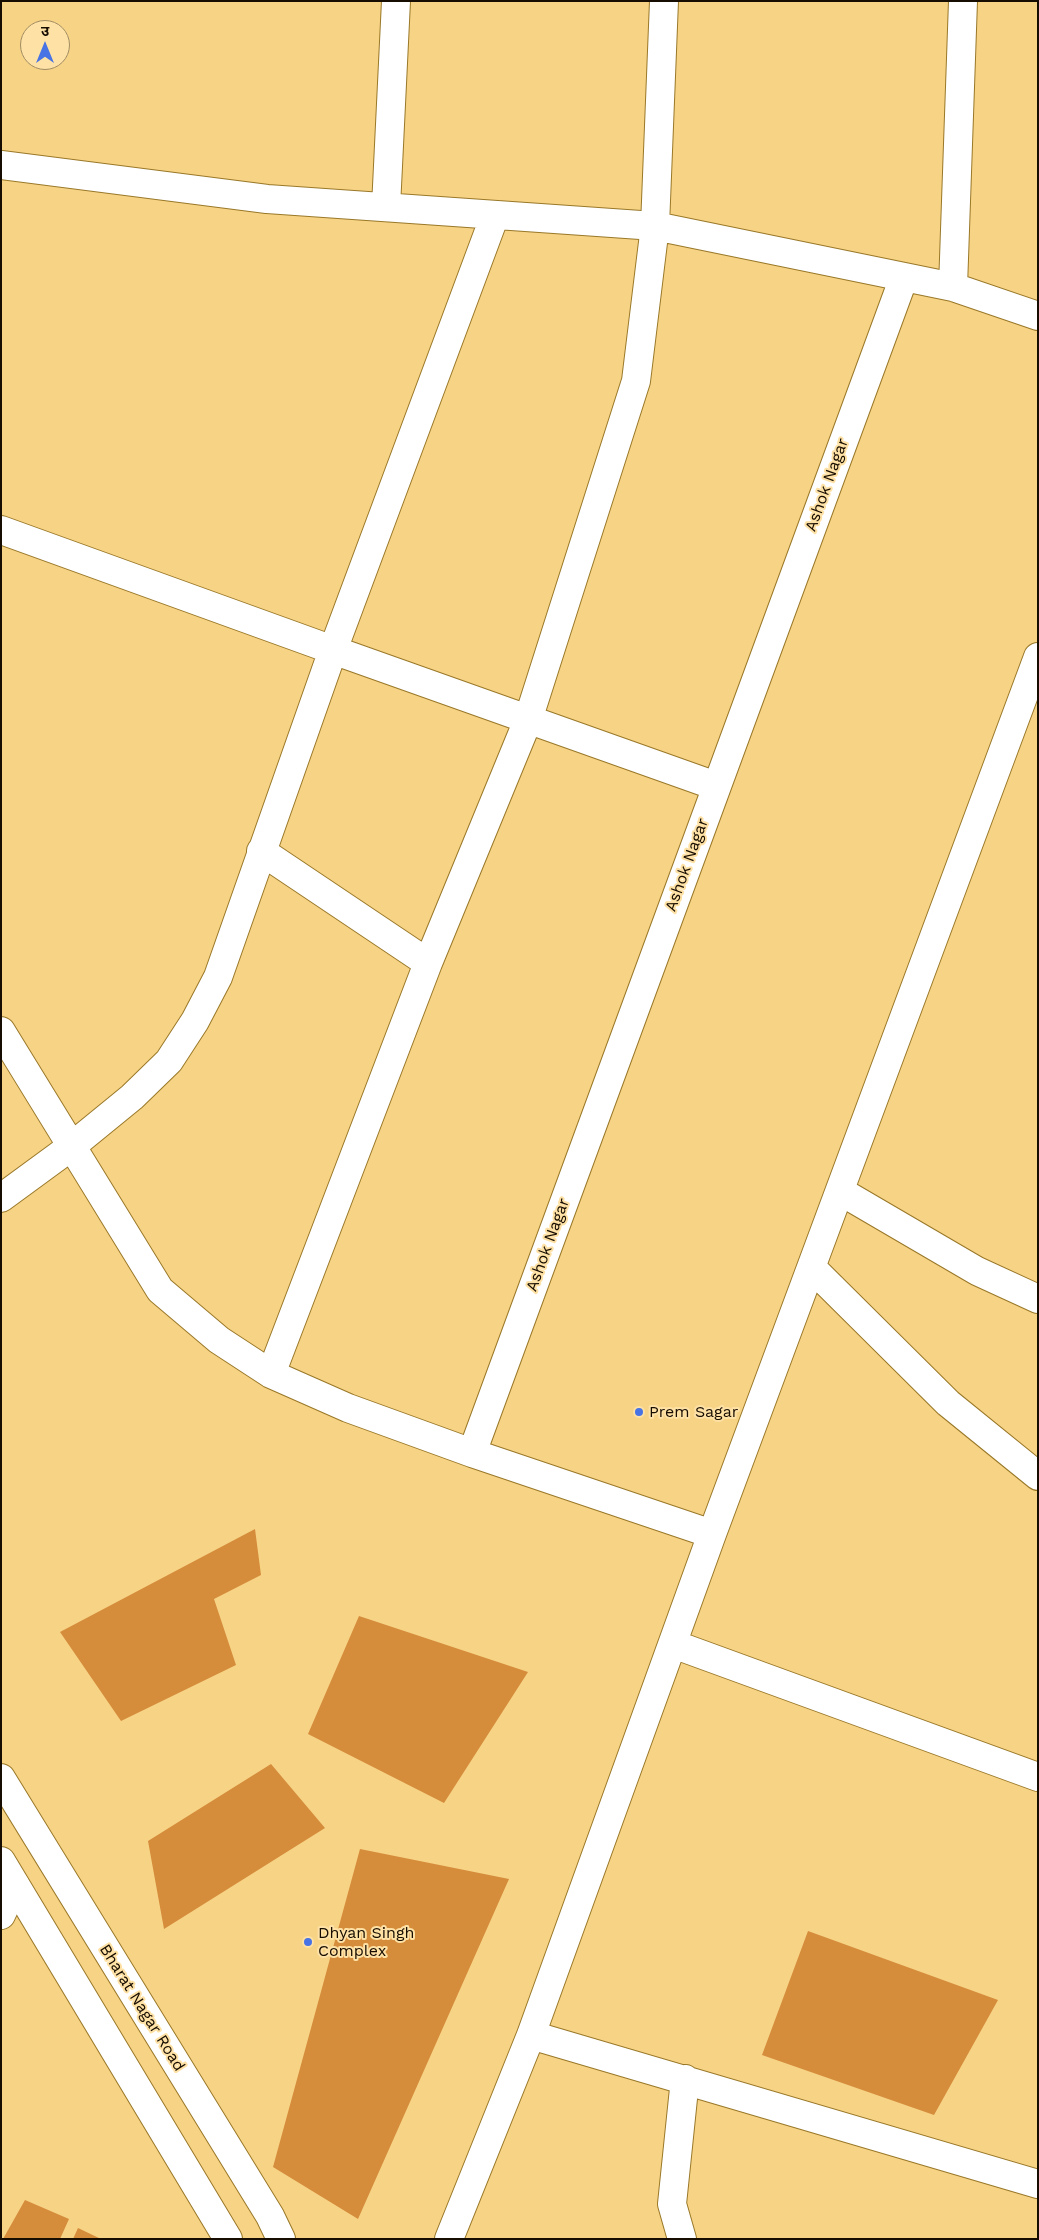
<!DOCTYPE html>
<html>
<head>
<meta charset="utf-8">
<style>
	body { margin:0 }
	#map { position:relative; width:1039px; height:2240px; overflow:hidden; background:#f7d386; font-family:"Work Sans","Noto Sans Devanagari",sans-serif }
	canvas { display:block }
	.frame { position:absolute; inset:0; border:2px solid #160c00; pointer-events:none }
	.north { position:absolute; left:20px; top:20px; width:50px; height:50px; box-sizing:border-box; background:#fee1a5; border:1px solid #a18c63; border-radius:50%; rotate:0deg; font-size:14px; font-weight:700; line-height:20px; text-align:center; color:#160c00 }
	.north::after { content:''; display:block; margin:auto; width:18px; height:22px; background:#4773e5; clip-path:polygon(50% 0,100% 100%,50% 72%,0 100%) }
</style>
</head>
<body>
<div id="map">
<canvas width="1039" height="2240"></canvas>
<div class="frame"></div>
<div class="north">उ</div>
</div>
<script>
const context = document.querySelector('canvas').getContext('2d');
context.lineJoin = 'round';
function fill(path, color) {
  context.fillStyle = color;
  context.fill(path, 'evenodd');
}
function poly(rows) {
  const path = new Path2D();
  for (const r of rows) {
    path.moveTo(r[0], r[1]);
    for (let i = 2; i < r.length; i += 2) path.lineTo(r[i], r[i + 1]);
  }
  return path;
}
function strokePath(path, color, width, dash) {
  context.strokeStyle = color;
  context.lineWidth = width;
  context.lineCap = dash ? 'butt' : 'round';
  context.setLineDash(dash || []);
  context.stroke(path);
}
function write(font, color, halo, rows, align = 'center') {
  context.font = font + ' "Work Sans",sans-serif';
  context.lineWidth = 4;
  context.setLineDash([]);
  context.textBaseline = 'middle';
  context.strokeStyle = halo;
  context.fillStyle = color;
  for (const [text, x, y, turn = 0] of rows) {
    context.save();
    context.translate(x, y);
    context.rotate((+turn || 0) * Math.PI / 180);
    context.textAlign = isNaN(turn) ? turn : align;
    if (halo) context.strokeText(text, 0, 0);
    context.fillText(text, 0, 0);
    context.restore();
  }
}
const building = poly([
	[255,1529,261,1575,214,1599,236,1665,121,1721,60,1632],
	[359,1616,528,1672,444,1803,308,1734],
	[271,1764,325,1828,164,1929,148,1841],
	[360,1849,509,1879,358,2219,273,2167],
	[808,1931,998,2000,934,2115,762,2055],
	[25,2200,69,2219,60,2239,3,2239],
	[78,2228,101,2239,73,2239]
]);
const minor = poly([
	[1,165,267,199,655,226,953,287,1038,316],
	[386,207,396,1],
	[953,287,963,1],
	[1,530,333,650,495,215],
	[261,851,428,963,271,1374],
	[428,963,528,720,636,381,655,226,664,1],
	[1,1031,160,1290,219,1340,271,1374,348,1408,472,1453,712,1534],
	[840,1191,977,1271,1038,1299],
	[1,1198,72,1146,132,1097,169,1061,195,1021,218,977,333,650,716,786],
	[812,1268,948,1403,1038,1476],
	[472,1453,904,277],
	[673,1644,1038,1777],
	[1,1915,15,1885],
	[531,2035,1038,2184],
	[449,2239,531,2035,712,1534,1038,657],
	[682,2239,672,2204,685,2079]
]);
const major = poly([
	[1,1778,270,2216,281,2239],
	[1,1861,228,2239]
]);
const markers = [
	[639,1412,5,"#4773e5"],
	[308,1942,5,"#4773e5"]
];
const streetNames = [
	["Ashok Nagar",827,485,-70],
	["Ashok Nagar",687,865,-70],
	["Ashok Nagar",548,1245,-70],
	["Bharat Nagar Road",142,2008,58]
];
const poiNames = [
	["Prem Sagar",649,1412],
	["Dhyan Singh",318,1933],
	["Complex",318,1951]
];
fill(building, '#d58c3b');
strokePath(minor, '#997828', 30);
strokePath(major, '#997828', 30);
strokePath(minor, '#fff', 28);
strokePath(major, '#fff', 28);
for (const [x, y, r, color] of markers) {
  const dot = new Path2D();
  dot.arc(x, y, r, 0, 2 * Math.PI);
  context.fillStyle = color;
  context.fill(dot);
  strokePath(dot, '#fee1a5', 2);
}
write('16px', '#160c00', '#fee1a5', streetNames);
write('16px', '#160c00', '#fee1a5', poiNames, 'left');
</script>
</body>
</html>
